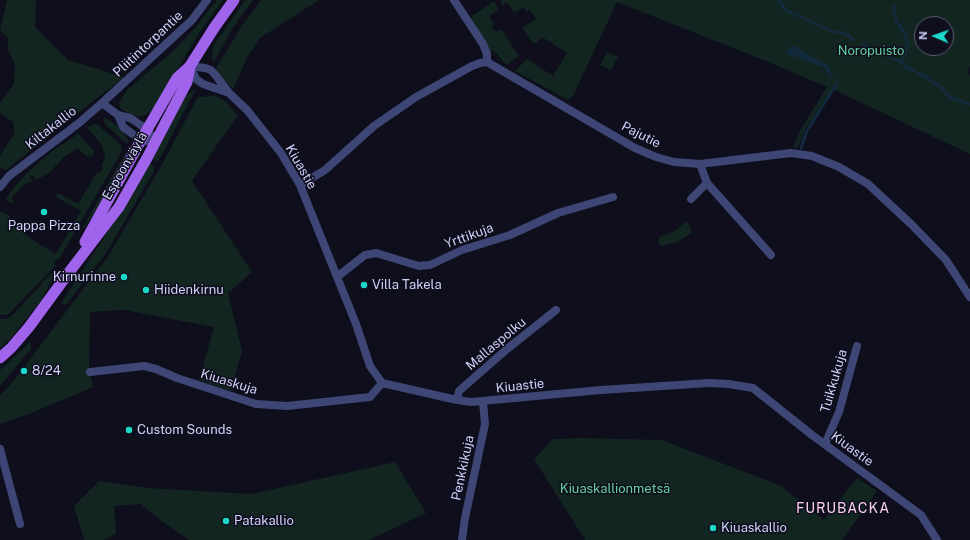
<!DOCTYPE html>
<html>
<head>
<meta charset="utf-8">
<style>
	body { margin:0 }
	#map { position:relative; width:970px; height:540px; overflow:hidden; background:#0e0e1c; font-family:"Public Sans",sans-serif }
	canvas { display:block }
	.north { position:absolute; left:914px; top:16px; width:40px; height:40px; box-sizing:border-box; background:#0e0e1c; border:1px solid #5b5c74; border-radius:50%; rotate:272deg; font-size:11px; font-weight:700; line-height:16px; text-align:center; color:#cfd1f9 }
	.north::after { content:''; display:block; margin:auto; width:14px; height:18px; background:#1bd8c9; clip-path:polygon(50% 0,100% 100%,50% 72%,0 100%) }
</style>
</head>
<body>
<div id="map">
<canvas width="970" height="540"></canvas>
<div class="north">N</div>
</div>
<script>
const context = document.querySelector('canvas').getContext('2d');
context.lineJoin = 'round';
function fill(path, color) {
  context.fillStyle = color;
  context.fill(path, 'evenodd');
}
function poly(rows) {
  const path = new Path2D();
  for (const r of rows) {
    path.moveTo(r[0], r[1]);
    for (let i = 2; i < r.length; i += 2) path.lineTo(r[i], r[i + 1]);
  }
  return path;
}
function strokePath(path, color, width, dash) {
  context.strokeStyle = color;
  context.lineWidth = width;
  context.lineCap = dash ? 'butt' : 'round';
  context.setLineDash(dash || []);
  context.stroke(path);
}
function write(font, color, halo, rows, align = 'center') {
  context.font = font + ' "Public Sans",sans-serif';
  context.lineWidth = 3;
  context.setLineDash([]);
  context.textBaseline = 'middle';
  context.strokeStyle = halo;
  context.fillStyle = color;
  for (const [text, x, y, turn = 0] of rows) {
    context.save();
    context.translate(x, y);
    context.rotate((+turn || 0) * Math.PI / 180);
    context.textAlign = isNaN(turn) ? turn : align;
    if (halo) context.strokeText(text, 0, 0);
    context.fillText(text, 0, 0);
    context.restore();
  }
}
const green = poly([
	[7,0,36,0,35,27,68,60,124,77,6,170,2,168,0,169,0,156,15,132,13,122,0,113,0,103,14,84,15,64,7,48,9,39,0,30],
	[217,0,223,0,199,33,154,110,143,116,132,116,120,108,119,103,127,90,171,53,194,29],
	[245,0,253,0,234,26,214,61,212,60,213,46],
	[261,0,319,0,260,38,248,56,233,89,215,70,241,27],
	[501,0,970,0,970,65,968,73,970,75,970,154,832,89,805,130,798,148,793,147,801,129,827,87,768,62,617,2,573,96,568,100,515,71,527,59,553,76,567,53,542,37,537,43,533,43,522,28,536,19,530,10,527,12,523,7,514,13,507,2,502,6],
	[922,24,946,24,946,48,922,48],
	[494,1,499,10,489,16,494,24,491,26,496,32,501,29,519,56,506,65,494,51,490,51,471,21,472,16],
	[607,52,618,57,611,70,600,65],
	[196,89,159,160,156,161,151,158,186,95],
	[216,96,225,101,238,115,192,181,252,272,228,293,242,351,231,391,199,380,214,327,124,310,90,312,89,368,93,387,29,414,0,424,0,396,15,379,109,255,161,166,198,97],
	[104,118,107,118,117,126,125,135,129,143,126,143,108,127,104,122],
	[96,124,98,125,121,145,122,151,59,259,57,259,54,264,56,265,12,311,7,315,0,315,0,212,1,211,10,216,11,222,18,229,33,240,56,254,81,211,56,197,58,193,78,204,97,172,100,173,103,167,101,166,105,159,104,152,101,144,87,127],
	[78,134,94,151,93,155,89,157,85,155,78,149,75,150,64,157,51,171,37,180,33,175,30,177,33,181,25,184,11,198,14,201,14,203,9,202,6,200,11,191,25,175,51,152],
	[126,152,129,155,98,208,84,228,83,227],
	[147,162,154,166,154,171,107,252,66,305,61,303,105,236],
	[687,221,692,233,677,242,661,246,658,243,659,237,673,232],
	[52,272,55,273,42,299,11,338,0,348,0,319,6,319,13,315],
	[30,342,31,349,0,386,0,370],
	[581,438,662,440,781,486,824,520,857,478,877,491,842,540,585,540,534,459,553,439],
	[395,462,426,513,369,540,189,540,163,522,141,504,114,506,116,534,103,540,84,540,74,506,99,481,148,488,251,494]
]);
const water = poly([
	[791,46,795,46,828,66,833,78,832,80,825,68,788,54,787,52]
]);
const stream = poly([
	[778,0,787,11,834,32,843,33,848,35,854,40],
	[894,5,894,13,897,22,903,31,908,42,906,51,901,62],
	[863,45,901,62,908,68,920,74,940,86,949,97,970,104],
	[801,148,807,131,837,83]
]);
const minor = poly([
	[454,0,483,44,487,54,487,62],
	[190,66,205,68,211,70,217,77,229,93,247,110,281,153,300,185,356,324,370,366,382,383,457,400,471,402,601,390,709,383,729,384,753,388,812,435,921,515,937,540],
	[190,66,196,79,203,84,229,93],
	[102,103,192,20,207,0],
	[118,115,123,127,141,140,155,142],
	[700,164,707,183,771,255],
	[300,185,325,170,374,126,416,97,472,66,480,63,487,62,635,148,656,157,674,162,700,164,791,153,812,156,839,167,868,184,911,224,946,260,970,297],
	[0,187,9,176,79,123,102,103,118,115,130,118,148,130,155,142],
	[691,199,707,183],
	[337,277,365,255,376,253,419,266,430,265,462,250,510,235,558,213,613,197],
	[90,372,144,366,156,369,177,378,256,404,287,406,370,397,382,383],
	[457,400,459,391,507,349,556,310],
	[825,444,839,412,857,346],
	[0,449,20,524],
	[462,540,465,518,485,424,483,402]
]);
const primary = poly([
	[85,242,141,140,177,78,190,66,214,28,234,0],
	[0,358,11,348,29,327,70,271,119,207,147,158,187,82,190,66]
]);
const markers = [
	[44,212,4,"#1bd8c9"],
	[124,277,4,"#1bd8c9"],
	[364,285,4,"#1bd8c9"],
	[146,290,4,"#1bd8c9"],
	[24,371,4,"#1bd8c9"],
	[129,430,4,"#1bd8c9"],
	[226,521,4,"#1bd8c9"],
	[713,528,4,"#1bd8c9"]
];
const streetNames = [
	["Pliitintorpantie",148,44,-43],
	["Kiltakallio",51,128,-38],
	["Pajutie",641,135,27],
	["Espoonväylä",125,166,-60],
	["Kiuastie",301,167,60],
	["Yrttikuja",469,236,-20],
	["Mallaspolku",496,344,-40],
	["Tuikkukuja",834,381,-74],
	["Kiuaskuja",229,382,17],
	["Kiuastie",520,386,-6],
	["Kiuastie",852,449,36],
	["Penkkikuja",463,468,-78]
];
const parkNames = [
	["Noropuisto",871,51],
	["Kiuaskallionmetsä",615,489]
];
const poiNames = [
	["Pappa Pizza",44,226,"center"],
	["Kirnurinne",116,277,"right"],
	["Villa Takela",372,285],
	["Hiidenkirnu",154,290],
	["8/24",32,371],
	["Custom Sounds",137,430],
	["Patakallio",234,521],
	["Kiuaskallio",721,528]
];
const neighbourhoodNames = [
	["FURUBACKA",843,509]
];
fill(green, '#122521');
fill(water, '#122a3b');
strokePath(stream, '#122a3b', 3);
strokePath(minor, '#3e4675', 8);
strokePath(primary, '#a063ec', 11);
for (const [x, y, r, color] of markers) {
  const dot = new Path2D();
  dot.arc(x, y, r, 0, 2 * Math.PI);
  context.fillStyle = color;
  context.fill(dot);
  strokePath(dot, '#0e0e1c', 1.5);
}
write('13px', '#cfd1f9', '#0e0e1c', streetNames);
write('13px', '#65cfa1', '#0e0e1c', parkNames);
write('13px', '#cfd1f9', '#0e0e1c', poiNames, 'left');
context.letterSpacing = '1px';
write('14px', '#f9d0f2', '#0e0e1c', neighbourhoodNames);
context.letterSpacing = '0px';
</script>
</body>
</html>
